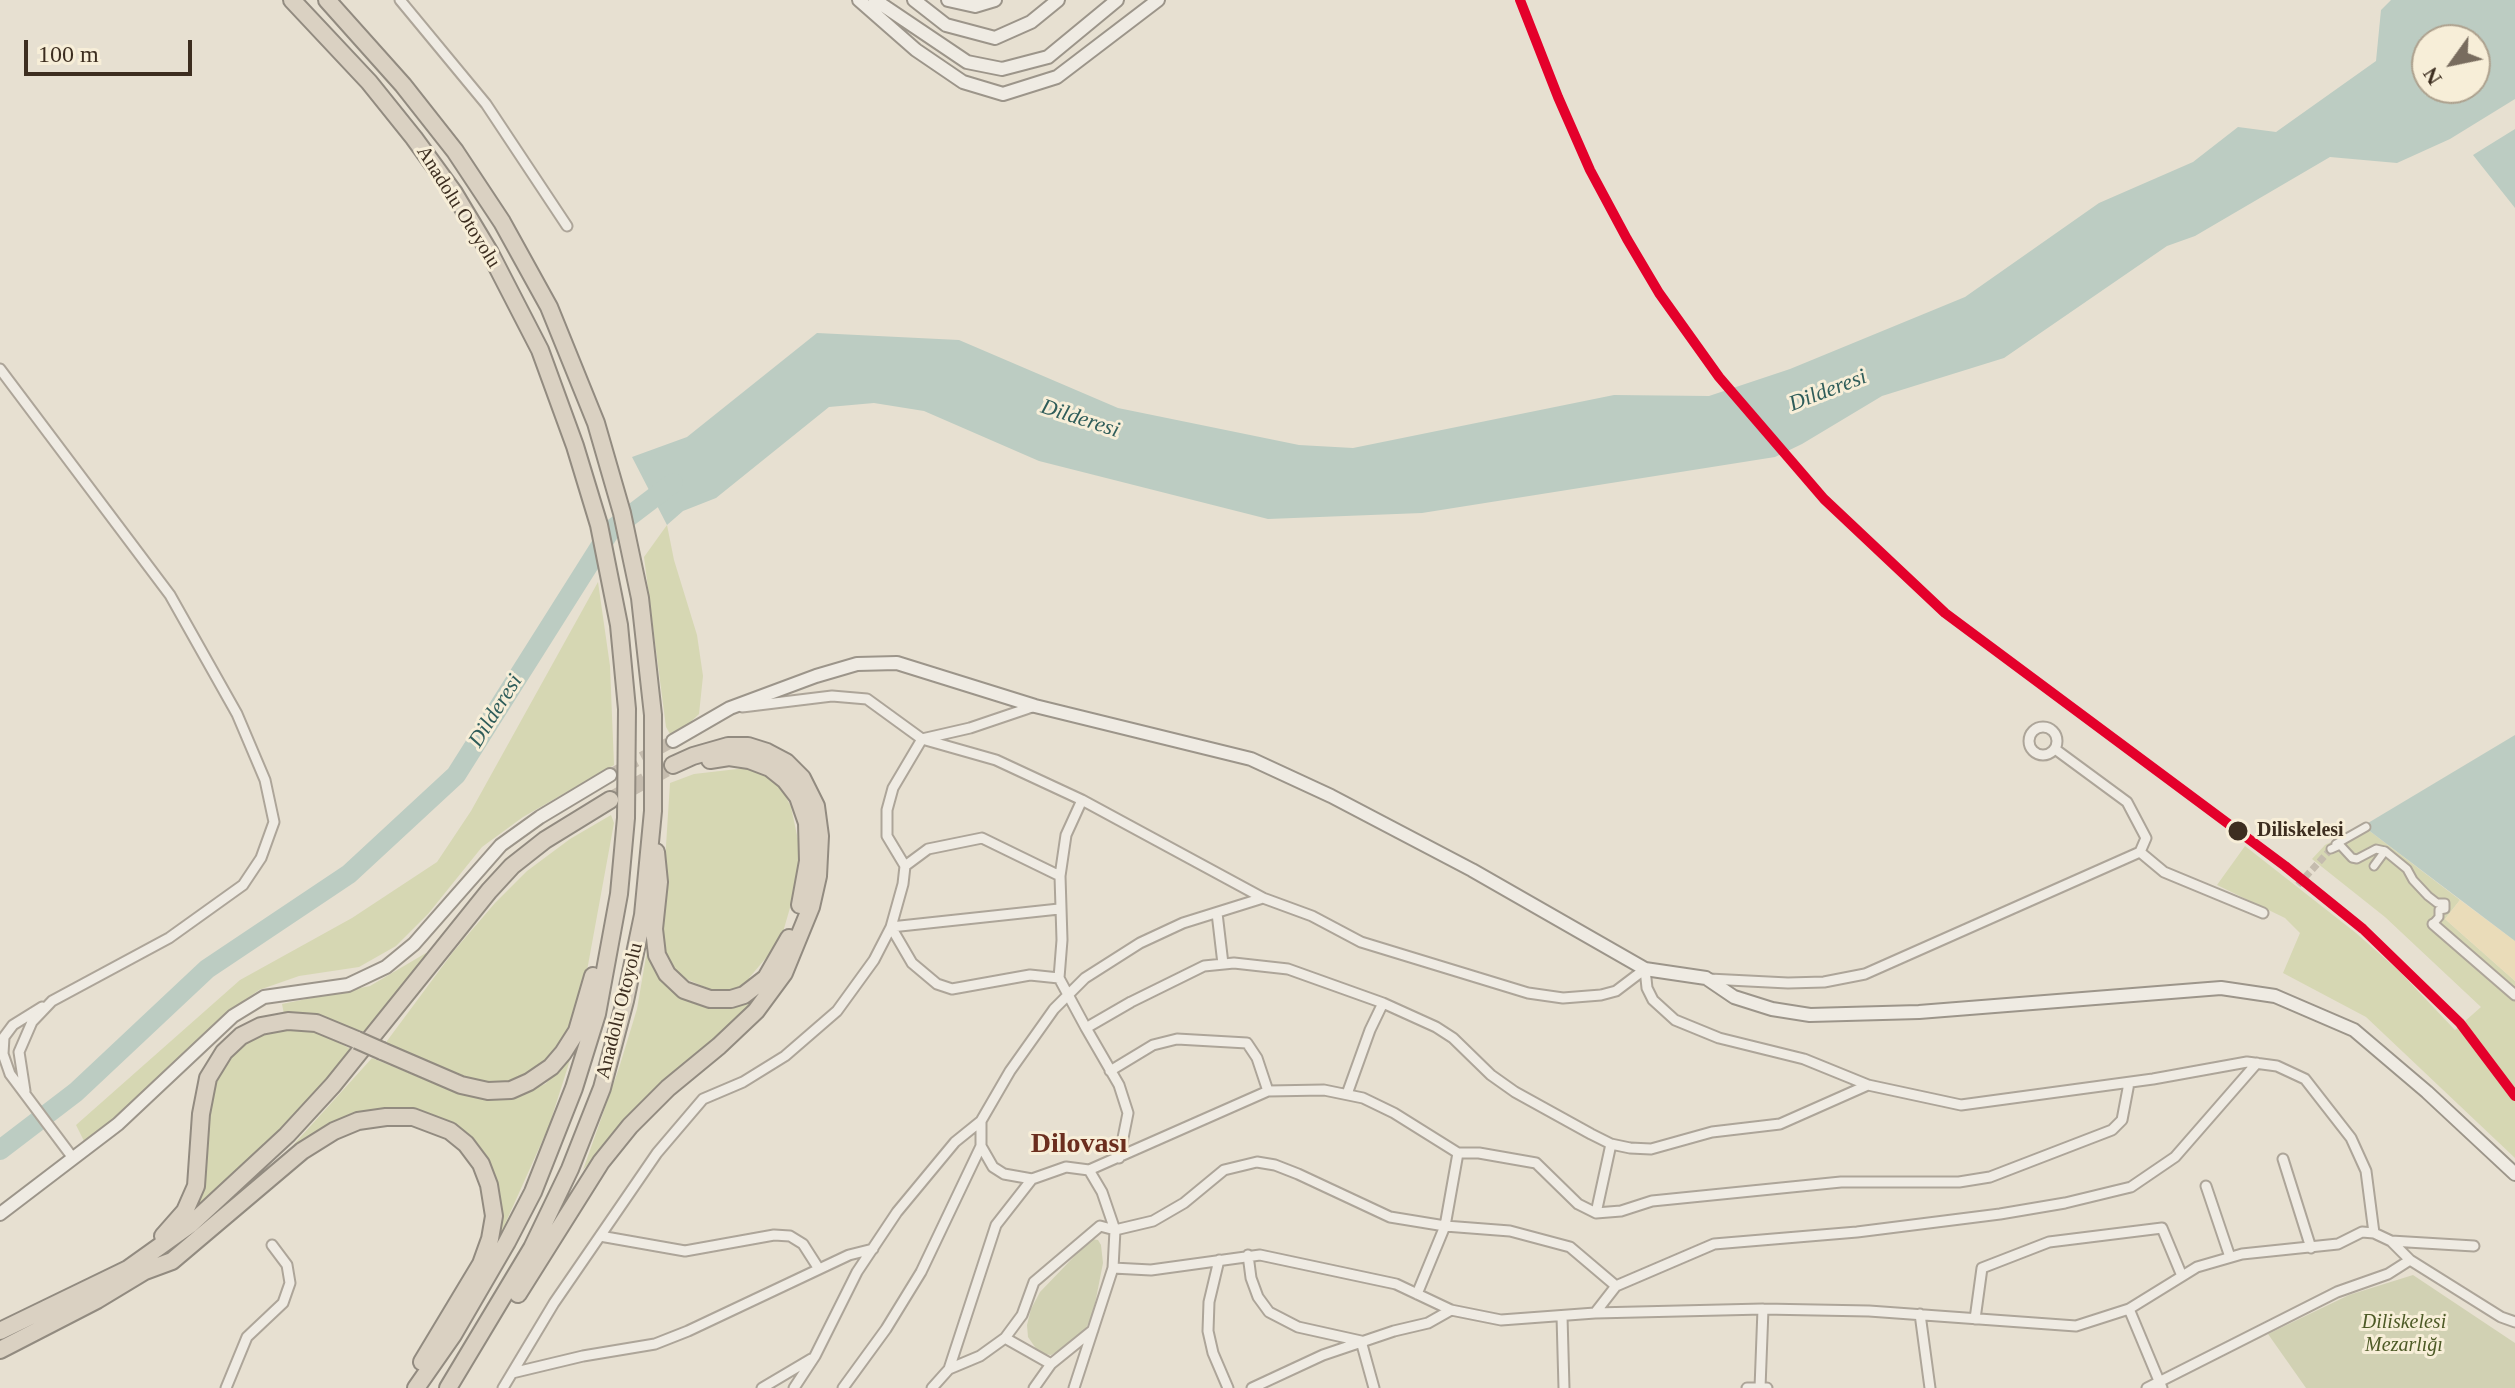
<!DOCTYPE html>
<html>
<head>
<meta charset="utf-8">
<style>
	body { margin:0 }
	#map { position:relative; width:2515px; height:1388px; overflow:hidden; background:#e7e0d1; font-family:Georgia,serif }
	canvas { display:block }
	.north { position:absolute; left:2411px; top:24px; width:80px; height:80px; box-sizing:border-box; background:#f7eed8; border:2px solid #ada18e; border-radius:50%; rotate:237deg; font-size:22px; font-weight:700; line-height:32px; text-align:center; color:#3d2e20 }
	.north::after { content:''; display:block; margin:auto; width:28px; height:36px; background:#786c5e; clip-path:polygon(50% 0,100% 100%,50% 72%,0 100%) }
	.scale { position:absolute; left:24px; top:40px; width:168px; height:36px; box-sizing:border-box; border:4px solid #3d2e20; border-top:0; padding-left:10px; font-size:24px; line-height:28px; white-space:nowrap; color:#3d2e20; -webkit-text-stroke:6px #f7eed8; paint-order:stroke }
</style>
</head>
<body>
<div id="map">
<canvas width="2515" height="1388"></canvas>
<div class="north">N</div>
<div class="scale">100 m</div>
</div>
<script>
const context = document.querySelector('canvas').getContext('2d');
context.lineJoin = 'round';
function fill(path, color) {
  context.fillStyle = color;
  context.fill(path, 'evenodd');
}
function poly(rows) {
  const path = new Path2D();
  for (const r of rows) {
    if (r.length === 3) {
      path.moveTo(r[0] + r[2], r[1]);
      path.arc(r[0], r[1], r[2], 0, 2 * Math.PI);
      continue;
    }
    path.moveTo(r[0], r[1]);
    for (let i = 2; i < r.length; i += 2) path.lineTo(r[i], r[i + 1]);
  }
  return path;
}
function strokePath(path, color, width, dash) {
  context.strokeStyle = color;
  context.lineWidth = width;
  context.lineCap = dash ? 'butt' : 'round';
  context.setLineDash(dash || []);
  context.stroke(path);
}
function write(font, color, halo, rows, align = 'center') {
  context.font = font + ' Georgia,serif';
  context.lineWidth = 6;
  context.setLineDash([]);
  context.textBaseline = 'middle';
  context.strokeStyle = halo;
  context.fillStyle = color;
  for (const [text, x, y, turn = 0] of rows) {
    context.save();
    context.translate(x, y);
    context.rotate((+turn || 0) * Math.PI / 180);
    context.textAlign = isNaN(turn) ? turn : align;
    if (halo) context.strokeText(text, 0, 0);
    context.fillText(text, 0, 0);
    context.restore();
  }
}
const green = poly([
	[667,525,674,560,697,635,703,676,699,714,673,739,666,727,644,557],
	[598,582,610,666,614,765,523,817,482,847,428,914,396,946,359,967,299,976,259,990,224,1015,114,1119,84,1141,76,1125,240,980,352,918,437,862,471,811],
	[746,768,767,775,782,789,791,807,798,840,799,865,794,894,783,932,771,952,749,978,752,982,735,992,718,993,682,977,667,959,661,924,670,783,694,774],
	[611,815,614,823,584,987,569,1033,544,1064,522,1078,497,1084,475,1082,384,1045,453,952,495,903,527,871,570,839],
	[2363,826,2460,900,2445,919,2515,981,2515,994,2430,924,2515,999,2515,1158,2366,1017,2283,973,2300,933,2285,918,2217,885,2245,846,2356,933,2399,971,2455,1030,2481,1007,2385,917,2312,859,2325,845],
	[647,951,656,971,672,990,689,1000,709,1007,732,1007,752,1000,752,1004,627,1118,583,1170,619,1068,637,1009],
	[426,953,430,956,368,1033,305,1013,284,1014,282,1004,370,986],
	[298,1027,315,1031,355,1051,279,1134,187,1220,214,1082,223,1064,252,1039,265,1033],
	[372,1058,450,1090,475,1097,503,1097,527,1092,545,1084,570,1060,549,1126,501,1233,497,1179,490,1165,464,1133,438,1117,398,1110,277,1163]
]);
const sand = poly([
	[2460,900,2515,941,2515,981,2445,919]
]);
const cemetery = poly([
	[1091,1239,1098,1240,1101,1245,1103,1263,1093,1314,1085,1330,1063,1348,1051,1355,1039,1353,1028,1337,1027,1325,1031,1309,1040,1292],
	[2413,1275,2515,1343,2515,1388,2306,1388,2268,1334,2349,1295]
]);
const water = poly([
	[2391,0,2515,0,2515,99,2450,139,2397,163,2330,157,2195,236,2167,246,2004,358,1882,396,1802,444,1775,457,1422,513,1268,519,1039,461,924,411,874,403,829,407,716,498,683,511,667,525,632,457,687,437,817,333,959,340,1118,408,1299,445,1353,448,1614,395,1709,396,1790,369,1965,297,2099,203,2193,162,2238,127,2276,132,2376,61,2381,10],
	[2427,40,2475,40,2475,88,2427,88],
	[2515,129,2515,208,2473,155],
	[2515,735,2515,941,2363,826]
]);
const river = poly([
	[0,1150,76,1092,207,969,349,874,456,775,610,531,673,483]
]);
const pedestrianTunnel = poly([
	[2298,885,2331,849]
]);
const secondaryTunnel = poly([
	[610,775,673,741]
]);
const motorwayTunnel = poly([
	[610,800,673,765]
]);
const pedestrian = poly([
	[2336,844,2366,827],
	[2331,849,2340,845,2352,858,2357,859,2376,849,2385,851,2407,869,2413,880,2428,896,2437,903,2445,903,2445,909,2439,910,2439,917,2433,924],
	[2374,866,2385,851]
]);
const minor = poly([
	[400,0,486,104,567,226],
	[0,369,170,595,237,714,265,780,274,822,261,858,243,885,169,938,52,1001,32,1022,19,1052,25,1091],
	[1035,706,970,728,922,739,996,760,1082,800,1263,898,1312,916,1361,942,1528,993,1563,998,1601,995,1616,991,1645,969],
	[742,707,832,696,867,699,922,739,893,788,887,810,887,836,905,866],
	[2043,741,14],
	[1082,800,1066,835,1060,876,1062,940,1059,978,1086,1028],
	[2140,852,2164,872,2263,913],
	[1263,898,1183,923,1140,943,1085,978,1054,1009,1010,1071,981,1121,981,1146,993,1167,1004,1174,1032,1179,1066,1167,1089,1170,1268,1091,1324,1090,1363,1098,1394,1113,1458,1153,1445,1226,1417,1294],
	[1217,913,1223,964],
	[2433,924,2515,995],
	[891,927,912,963,937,984,952,989,1030,975,1059,978],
	[891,927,1059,909],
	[1645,969,1647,988,1653,1000,1675,1020,1719,1038,1804,1059,1868,1085,1961,1105,2153,1079,2247,1062,2277,1066,2305,1079,2351,1138,2366,1171,2374,1233,2391,1241,2410,1260,2501,1317,2515,1322],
	[1709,979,1788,983,1824,982,1865,974,2140,852,2146,838,2127,802,2055,749],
	[42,1007,13,1025,4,1037,3,1054,10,1074,73,1158],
	[1110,1071,1153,1045,1177,1039,1247,1043,1257,1058,1268,1091],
	[1347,1094,1370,1030,1383,1003],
	[1458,1153,1479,1153,1536,1163,1578,1204,1596,1213,1621,1211,1652,1201,1841,1182,1959,1182,1990,1177,2112,1130,2122,1120,2129,1083],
	[1119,1158,1128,1113,1119,1085,1086,1028,1131,1002,1204,966,1234,963,1288,969,1383,1003,1436,1027,1453,1038,1491,1075,1515,1092,1591,1134,1611,1144,1630,1148,1651,1149,1712,1132,1780,1124,1868,1085],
	[2283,1159,2311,1248],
	[2206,1186,2230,1257],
	[1596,1213,1611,1144],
	[600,1236,685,1251,774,1235,790,1236,803,1244,819,1269],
	[2391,1241,2474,1246],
	[1248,1255,1251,1278,1258,1297,1269,1312,1298,1327,1361,1341,1374,1388],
	[1219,1260,1209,1302,1208,1331,1213,1353,1228,1388],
	[1113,1268,1151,1270,1260,1255,1396,1284,1451,1310,1501,1320,1595,1313,1763,1309,1869,1311,2076,1326,2129,1309,2197,1267,2242,1254,2338,1244,2362,1232,2374,1233],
	[2129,1309,2162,1388],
	[1595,1313,1616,1286,1714,1244,1857,1232,2000,1214,2065,1203,2131,1187,2175,1157,2257,1063],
	[1920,1314,1930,1388],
	[1562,1316,1564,1388],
	[1975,1319,1982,1268,2049,1242,2162,1228,2182,1276],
	[1005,1338,1051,1364],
	[949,1369,980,1356,1005,1338,1022,1315,1034,1282,1100,1226,1115,1230,1153,1221,1184,1203,1224,1170,1257,1162,1275,1165,1298,1174,1390,1217,1445,1226,1510,1231,1570,1247,1616,1286],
	[512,1373,583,1356,655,1344,688,1331,849,1255,873,1249],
	[226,1388,247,1337,283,1303,290,1283,287,1265,272,1245],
	[503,1388,554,1303,657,1153,703,1099,743,1082,785,1056,837,1011,874,960,891,927,903,884,905,866,928,849,982,838,1060,876],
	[762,1388,811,1359],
	[794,1388,815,1356,857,1272,897,1212,955,1142,981,1121],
	[843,1388,886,1329,921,1272,981,1146],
	[932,1388,949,1369,996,1225,1032,1179],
	[1034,1388,1051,1364,1093,1330],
	[1074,1388,1113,1268,1115,1230,1102,1192,1089,1170],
	[1252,1388,1323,1355,1394,1331,1428,1323,1451,1310],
	[1747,1388,1767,1388],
	[1760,1388,1763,1309],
	[2147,1388,2337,1292,2388,1274,2410,1260]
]);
const secondary = poly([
	[859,0,916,50,963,82,1003,94,1057,77,1158,0],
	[875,0,967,62,1002,69,1048,57,1117,0],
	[914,0,946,25,995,38,1031,22,1058,0],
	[948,0,975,6,995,0],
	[673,741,730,708,816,676,857,664,897,663,1035,706,1251,759,1331,796,1472,870,1645,969,1706,978,1734,997,1772,1009,1810,1015,1919,1012,2221,988,2275,996,2354,1030,2427,1092,2515,1174],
	[0,1214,118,1124,233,1016,264,997,348,985,386,967,414,944,501,845,540,817,610,775]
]);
const motorway = poly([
	[292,0,369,82,414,138,454,193,490,253,540,350,575,446,599,525,619,625,627,709,626,818,619,894,597,1014,574,1088,533,1192,507,1242,453,1335,416,1388],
	[327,0,403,85,455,151,502,222,549,307,596,423,622,513,640,598,653,715,653,811,643,915,625,1001,602,1088,570,1169,532,1248,448,1388],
	[710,760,729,757,749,760,770,768,785,780,798,797,807,823,808,861,800,905],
	[656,852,659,882,654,929,657,955,667,974,684,990,710,999,731,999,744,995,766,978,789,938],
	[382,1051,461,1085,488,1091,511,1090,529,1082,551,1067,563,1053,577,1031,593,976],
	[163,1236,185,1211,196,1186,201,1114,208,1078,224,1052,241,1036,261,1026,288,1021,316,1023,357,1040],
	[518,1294,601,1162,630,1126,668,1088,719,1046,756,1011,784,973,811,907,818,876,820,836,816,806,802,778,786,762,767,752,748,746,728,746,693,756,673,765],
	[0,1331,128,1269,191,1224,287,1135,333,1085,489,891,512,866,545,840,610,800],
	[0,1350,97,1300,145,1271,172,1261,302,1151,334,1131,358,1121,386,1117,413,1117,450,1131,466,1144,481,1164,489,1185,494,1216,490,1239,481,1264,422,1362]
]);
const motorwayBridge = poly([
	[357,1040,382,1051]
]);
const rail1 = poly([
	[1520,0,1558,97,1590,170,1627,239,1659,293,1719,377,1824,499,1945,613,2285,866,2363,929,2460,1023,2515,1096]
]);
const markers = [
	[2238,831,11,"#3d2e20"]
];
const streetNames = [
	["Anadolu Otoyolu",458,207,58],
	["Anadolu Otoyolu",620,1011,-76]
];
const stopNames = [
	["Diliskelesi",2257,831]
];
const parkNames = [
	["Diliskelesi",2404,1323],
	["Mezarlığı",2404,1346]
];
const waterNames = [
	["Dilderesi",1828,391,-21],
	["Dilderesi",1080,419,18],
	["Dilderesi",496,711,-58]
];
const districtNames = [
	["Dilovası",1079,1145]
];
fill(green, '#d6d7b3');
fill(sand, '#eadcb9');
fill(cemetery, '#d1d1b3');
fill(water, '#bcccc2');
strokePath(river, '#bcccc2', 20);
strokePath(pedestrianTunnel, '#c5bcae', 7, [7, 3.5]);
strokePath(secondaryTunnel, '#c5bcae', 12, [12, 6]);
strokePath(motorwayTunnel, '#c5bcae', 16, [16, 8]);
strokePath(pedestrian, '#ada599', 11);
strokePath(minor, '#ada599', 13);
strokePath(secondary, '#9c958a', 16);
strokePath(motorway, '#928b80', 20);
strokePath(pedestrian, '#efebe3', 7);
strokePath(minor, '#efebe3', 9);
strokePath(secondary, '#efebe3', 12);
strokePath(motorway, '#dad1c2', 16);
strokePath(motorwayBridge, '#928b80', 20, []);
strokePath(motorwayBridge, '#dad1c2', 16);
strokePath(rail1, '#e4002b', 10);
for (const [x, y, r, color] of markers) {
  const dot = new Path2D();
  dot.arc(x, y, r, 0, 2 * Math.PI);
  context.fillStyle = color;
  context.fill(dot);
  strokePath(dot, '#f7eed8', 3);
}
write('20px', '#3d2e20', '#f7eed8', streetNames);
write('bold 20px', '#3d2e20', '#f7eed8', stopNames, 'left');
write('italic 20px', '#4d5a26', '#f7eed8', parkNames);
write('italic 22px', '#2f5d5a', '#f7eed8', waterNames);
write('bold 28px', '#6b2e1e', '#f7eed8', districtNames);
</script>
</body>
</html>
